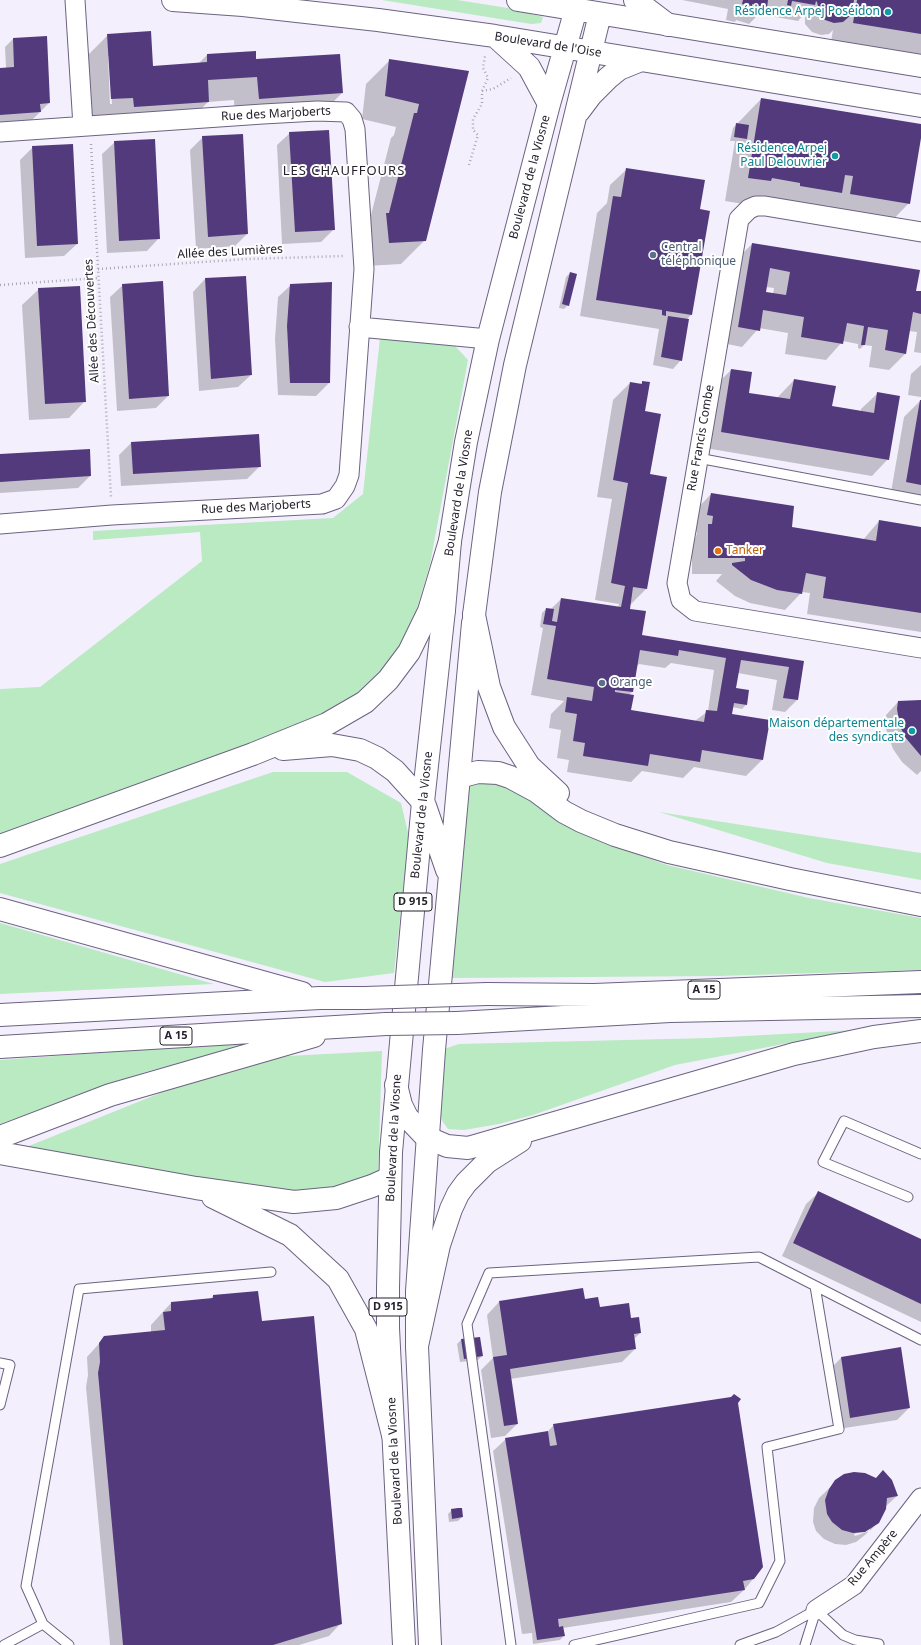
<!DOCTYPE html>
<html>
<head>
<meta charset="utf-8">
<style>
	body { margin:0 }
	canvas { display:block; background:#f3effc }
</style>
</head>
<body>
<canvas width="921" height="1645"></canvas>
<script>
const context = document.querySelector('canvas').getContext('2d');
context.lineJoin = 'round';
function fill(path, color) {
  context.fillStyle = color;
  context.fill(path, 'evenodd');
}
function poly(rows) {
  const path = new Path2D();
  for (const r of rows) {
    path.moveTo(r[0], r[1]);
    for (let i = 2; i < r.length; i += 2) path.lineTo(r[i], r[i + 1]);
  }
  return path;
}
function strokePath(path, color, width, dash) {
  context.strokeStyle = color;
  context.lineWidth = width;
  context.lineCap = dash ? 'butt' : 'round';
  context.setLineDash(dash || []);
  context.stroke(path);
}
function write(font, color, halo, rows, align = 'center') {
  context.font = font + ' "Noto Sans",sans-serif';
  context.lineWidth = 4;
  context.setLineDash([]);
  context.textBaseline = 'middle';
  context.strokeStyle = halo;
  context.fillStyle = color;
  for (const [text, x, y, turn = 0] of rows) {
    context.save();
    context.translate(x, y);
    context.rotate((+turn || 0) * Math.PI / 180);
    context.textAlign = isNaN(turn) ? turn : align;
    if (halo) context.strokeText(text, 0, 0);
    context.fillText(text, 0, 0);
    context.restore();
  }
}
const green = poly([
	[382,0,457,0,508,8,543,17,541,23,531,24],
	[380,338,455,346,468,360,430,564,418,605,406,640,370,689,306,724,0,837,0,689,40,687,202,561,200,532,93,540,93,531,333,518,363,494],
	[273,772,347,772,401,803,409,837,394,973,325,982,0,893,0,864],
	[501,781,606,843,667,865,809,898,921,918,921,970,718,976,448,978,468,783],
	[659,812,921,853,921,880,827,863],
	[0,923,214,984,0,994],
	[856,1030,675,1065,533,1115,499,1124,464,1130,448,1129,443,1122,438,1112,444,1049,459,1044,709,1038],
	[263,1041,145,1072,0,1124,0,1060],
	[382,1051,378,1175,334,1191,284,1193,19,1150,190,1081,270,1057]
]);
const shadow = poly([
	[682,0,921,0,921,60,830,47,833,30,829,34,821,35,812,32,805,24,805,13,798,21,759,14,749,24,736,20,735,22,726,20,728,9],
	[108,35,152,67,198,64,207,55,255,52,255,60,342,93,318,117,235,122,234,100,208,102,185,125,88,122,84,59],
	[108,56,110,56,112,104,110,104],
	[13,39,49,103,32,120,0,122,0,69,6,68,5,47],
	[390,60,468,72,425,240,401,264,366,266,366,234,391,138,394,135,396,127,362,119,366,84],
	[761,99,921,125,909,203,886,227,827,217,829,205,818,216,725,201,735,141,730,141,733,128],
	[290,133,334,229,321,242,282,244,277,145],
	[203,137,247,234,235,246,196,249,190,150],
	[115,142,159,238,147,251,107,253,102,154],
	[33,147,77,244,64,256,25,258,20,160],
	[627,169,699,210,708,212,691,315,686,320,681,360,673,369,653,365,659,329,580,316,597,213,607,203,610,185],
	[752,244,921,292,921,353,914,352,917,332,909,331,905,354,889,370,869,367,872,346,864,345,860,349,858,348,858,344,843,341,826,360,785,354,788,333,759,328,742,347,722,343,736,260],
	[766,287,774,288,773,294,765,292],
	[570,273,568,305,564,309,559,308,566,277],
	[205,279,251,375,238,387,199,391,193,292],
	[331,283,329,383,316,396,278,395,275,339,278,297,291,285],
	[123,285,168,396,156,408,117,411,110,297],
	[39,289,85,401,69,418,29,420,22,305],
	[921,365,921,397,908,395,911,374],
	[731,370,748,394,777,398,794,380,831,407,861,412,861,409,878,393,888,459,872,476,705,448,715,386],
	[643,382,649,475,666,478,646,589,629,606,629,610,641,636,803,662,797,700,785,712,772,710,777,680,738,673,735,687,746,705,742,709,732,707,731,715,763,759,746,776,694,767,683,778,642,771,631,782,567,772,569,760,557,758,561,730,549,728,551,714,564,701,531,695,543,628,540,627,542,613,546,609,550,610,561,599,618,608,619,604,595,600,612,499,597,497,613,400,630,383,639,385],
	[671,663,714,670,708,711,695,721,630,711,629,695,632,692,636,667,639,664,665,668],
	[921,400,921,503,890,498,904,417],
	[131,443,260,466,247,479,121,486,119,455],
	[0,455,90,476,78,488,0,493],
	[711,494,790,528,863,540,879,521,921,528,921,632,807,614,810,593,802,592,785,610,750,603,735,596,716,581,722,574,692,574,692,542,696,537,697,532,691,531,695,511],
	[921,701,921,771,917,775,902,762,893,749,885,726,886,715,898,702],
	[819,1192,921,1240,921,1322,782,1256,806,1204],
	[213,1296,261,1322,341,1623,329,1636,299,1645,110,1645,86,1387,88,1375,87,1357,105,1337,151,1332,151,1325,171,1303,210,1299],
	[584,1300,599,1308,631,1319,640,1333,633,1340,635,1349,622,1362,510,1379,517,1424,505,1436,491,1438,481,1370,493,1358,487,1315,499,1302],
	[461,1340,482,1356,478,1360,460,1362,457,1344],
	[900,1349,909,1408,897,1420,838,1429,829,1370,841,1358],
	[737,1402,754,1578,744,1590,731,1602,563,1628,564,1636,560,1640,533,1644,532,1633,522,1634,493,1451,506,1439,546,1433,554,1425],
	[840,1478,876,1479,897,1496,885,1507,878,1522,870,1531,870,1529,854,1534,855,1536,869,1531,865,1535,856,1542,846,1545,835,1544,824,1539,816,1531,813,1522,814,1508,819,1498],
	[452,1510,462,1517,458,1521,449,1522,448,1514]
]);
const building = poly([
	[743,0,768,0,767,8,752,4,752,6,742,4],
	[788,0,854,0,851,15,843,22,834,23,825,20,820,14,817,2,816,1,815,5,792,1,791,6,787,5],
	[857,0,921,0,921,34,853,23],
	[151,31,153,66,207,62,207,54,256,51,256,59,340,54,343,93,259,99,257,77,208,80,209,102,134,107,133,98,111,99,107,34],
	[47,36,50,103,40,104,41,112,0,115,0,68,14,67,13,38],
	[389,59,469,71,426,241,389,243,386,213,389,213,414,113,417,113,419,104,385,96],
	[761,98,921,124,921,138,910,204,850,194,853,176,845,175,842,193,800,186,800,183,772,178,771,181,748,178],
	[736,123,749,125,747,139,734,137],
	[329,130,335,230,295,232,289,132],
	[243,134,248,234,208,237,202,136],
	[155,139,160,239,119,241,114,141],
	[73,144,78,244,37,246,32,146],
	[626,168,705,180,700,209,710,211,692,315,666,311,666,316,662,315,662,310,596,300,613,196,621,197],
	[752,243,920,270,916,291,921,291,921,314,913,312,906,354,885,350,888,330,868,327,865,345,861,345,864,326,847,323,843,344,801,337,804,317,763,310,760,331,738,327],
	[770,268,790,272,786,295,766,292],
	[570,272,577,274,569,306,562,304],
	[246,276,252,375,211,379,205,278],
	[163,281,169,396,129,399,122,284],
	[332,282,330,383,290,383,287,326,290,284],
	[80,286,86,402,45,404,38,288],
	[668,316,689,319,682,361,661,357],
	[731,369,752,372,749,393,790,399,794,379,836,386,832,406,874,413,877,392,900,396,889,460,721,432],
	[642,381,650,382,645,411,661,414,650,474,667,477,647,589,633,587,630,609,646,611,642,635,804,661,798,700,783,698,789,667,741,660,736,688,749,690,747,705,734,703,732,714,770,720,763,760,702,750,700,762,650,754,648,766,583,756,585,743,573,741,577,714,565,712,567,697,592,701,594,687,547,679,556,626,543,624,546,608,554,609,552,621,557,622,561,598,621,607,625,586,611,583,628,483,613,480,630,382,642,384],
	[640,650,678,656,679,650,726,658,717,711,706,710,704,722,631,710,634,695,615,692,615,690,633,692],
	[920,400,921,400,921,485,906,482],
	[259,434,261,467,133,474,131,442],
	[90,449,91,476,0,482,0,454],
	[711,493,794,506,792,527,876,541,879,520,921,527,921,613,823,598,826,577,806,573,802,594,777,590,751,580,732,565,732,563,745,561,745,558,708,558,708,524,712,524,713,516,707,515],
	[921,700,921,756,905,737,900,726,897,709,898,701],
	[818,1191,921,1239,921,1304,793,1243],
	[583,1288,585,1299,598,1297,600,1307,629,1303,631,1318,639,1317,641,1333,634,1334,636,1349,510,1369,518,1424,504,1426,493,1357,507,1355,499,1301],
	[258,1291,262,1321,314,1316,342,1624,273,1645,123,1645,98,1373,100,1362,99,1343,104,1336,165,1330,163,1312,171,1311,171,1302,213,1298,213,1295],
	[480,1337,483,1356,464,1359,461,1339],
	[901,1347,910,1408,850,1418,841,1357],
	[734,1394,741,1399,738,1403,763,1567,754,1579,743,1581,745,1590,558,1619,559,1627,563,1626,565,1636,537,1640,505,1438,548,1431,550,1446,557,1445,553,1424,731,1397],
	[883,1470,892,1480,898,1496,887,1498,886,1509,879,1523,865,1532,853,1533,842,1530,832,1522,827,1514,825,1500,829,1489,835,1480,844,1474,854,1472,865,1473,876,1478],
	[458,1508,462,1508,463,1517,452,1519,451,1509]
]);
const path = poly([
	[482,91,493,89,511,78],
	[91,144,111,497],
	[469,165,478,135,473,130,473,119,482,104,482,91,488,78,483,68,485,56],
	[98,269,247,259,345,256],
	[0,285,98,278]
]);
const service = poly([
	[698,458,921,500],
	[908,1197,823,1162,844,1121,921,1154],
	[0,1363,10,1365,0,1405],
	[43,1624,69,1645],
	[4,1645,43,1624,26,1586,79,1289,271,1272],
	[511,1645,467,1324,489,1273,759,1257,921,1340],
	[574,1645,759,1603,780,1561,767,1447,839,1429,815,1286],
	[740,1645,776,1632,816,1610],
	[805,1645,816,1610,843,1635,855,1640,879,1644]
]);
const minor = poly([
	[75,0,83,126],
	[0,132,263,114,317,111,346,112,352,119,355,129,364,269,349,475,345,486,336,499,322,504,112,515,0,524],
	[921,232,765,206,756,206,749,209,739,219,677,583,681,600,695,611,921,648],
	[359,327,488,339],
	[816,1610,854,1585,921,1498]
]);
const tertiary = poly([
	[635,0,668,25]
]);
const secondary = poly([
	[173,0,243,5,378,20,495,36,921,106],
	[518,0,921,66],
	[495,36,529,67,549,104],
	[579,111,591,95,608,78,619,69,641,60],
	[444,610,450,541,466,442,488,339,549,104,576,9],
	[474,615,490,492,515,365,600,14]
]);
const primary = poly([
	[425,806,447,870],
	[404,1645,388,1328,388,1288,391,1152,423,802,444,610],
	[430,1645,417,1346,417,1291,434,1050,473,623]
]);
const trunk = poly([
	[474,615,489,687,504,727,529,766,558,793],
	[459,777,478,772,498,773,510,777,536,791,564,812,581,821,615,835,669,852,790,879,921,905],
	[396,1085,401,1105,407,1117,426,1137,447,1146,468,1148,794,1054,874,1037,921,1031],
	[417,1346,439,1245,451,1209,458,1194,466,1183,487,1162,520,1141]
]);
const motorway = poly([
	[283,749,332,745,360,750,377,758,395,771,423,802],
	[0,846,253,754,327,724,365,702,388,680,409,652,429,611,450,541],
	[0,909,302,993],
	[487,994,594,995,921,982],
	[0,1015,320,998,365,998],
	[457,1023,670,1011,921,1006],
	[0,1047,386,1024],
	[0,1137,110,1095,314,1036],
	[0,1153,196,1188,294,1202,336,1198,372,1186,390,1178],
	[213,1197,290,1235,338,1279,366,1329,393,1435]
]);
const motorwayBridge = poly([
	[365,998,487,994],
	[386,1024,457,1023]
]);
const markers = [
	[888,12,4,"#0f9aa8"],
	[835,156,4,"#0f9aa8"],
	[653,255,4,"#5c6f8a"],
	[718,551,4,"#e8710a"],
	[602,683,4,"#5c6f8a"],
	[912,731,4,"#0f9aa8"]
];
const shields = [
	[413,902,38],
	[704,990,32],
	[176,1036,32],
	[388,1307,38]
];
const shieldNames = [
	["D 915",413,902],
	["A 15",704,990],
	["A 15",176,1036],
	["D 915",388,1307]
];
const cultureNames = [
	["Résidence Arpej Poséidon",880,12],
	["Résidence Arpej",827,149],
	["Paul Delouvrier",827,163],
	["Maison départementale",904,724],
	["des syndicats",904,738]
];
const streetNames = [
	["Boulevard de l'Oise",548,45,9],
	["Rue des Marjoberts",276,114,-3],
	["Boulevard de la Viosne",530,177,-75],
	["Allée des Lumières",230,252,-3],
	["Allée des Découvertes",92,321,-93],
	["Rue Francis Combe",701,438,-80],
	["Boulevard de la Viosne",459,493,-81],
	["Rue des Marjoberts",256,507,-3],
	["Boulevard de la Viosne",422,815,-84],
	["Boulevard de la Viosne",394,1138,-87],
	["Boulevard de la Viosne",395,1461,-93],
	["Rue Ampère",873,1558,-50]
];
const serviceNames = [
	["Central",661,248],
	["téléphonique",661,262],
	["Orange",610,683]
];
const foodNames = [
	["Tanker",726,551]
];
const neighbourhoodNames = [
	["LES CHAUFFOURS",344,171]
];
fill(green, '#b9eac2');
fill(shadow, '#0003');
fill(building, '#533a7c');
strokePath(service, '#6c6380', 11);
strokePath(minor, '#6c6380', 21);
strokePath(tertiary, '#6c6380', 24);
strokePath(secondary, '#6c6380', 24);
strokePath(primary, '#6c6380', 24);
strokePath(trunk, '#6c6380', 24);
strokePath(motorway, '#6c6380', 24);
strokePath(path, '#aaa6b2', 2.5, [1, 3]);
strokePath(service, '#fff', 9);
strokePath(minor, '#fff', 19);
strokePath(tertiary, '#fff', 22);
strokePath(secondary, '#fff', 22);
strokePath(primary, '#fff', 22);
strokePath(trunk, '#fff', 22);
strokePath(motorway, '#fff', 22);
strokePath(motorwayBridge, '#6c6380', 24, []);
strokePath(motorwayBridge, '#fff', 22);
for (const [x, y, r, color] of markers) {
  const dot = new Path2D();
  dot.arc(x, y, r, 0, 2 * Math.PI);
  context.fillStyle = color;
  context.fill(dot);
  strokePath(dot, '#fefffe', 1.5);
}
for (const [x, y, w] of shields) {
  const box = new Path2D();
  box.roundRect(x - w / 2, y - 9, w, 18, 3);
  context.fillStyle = '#fefffe';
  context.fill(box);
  strokePath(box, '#25212d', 1);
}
write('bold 11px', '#25212d', null, shieldNames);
write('12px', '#0d838f', '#fefffe', cultureNames, 'right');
write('12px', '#25212d', '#fefffe', streetNames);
write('12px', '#4e5e75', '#fefffe', serviceNames, 'left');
write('12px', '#c56008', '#fefffe', foodNames, 'left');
context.letterSpacing = '1px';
write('13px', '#25212d', '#fefffe', neighbourhoodNames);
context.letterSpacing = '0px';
</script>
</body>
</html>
